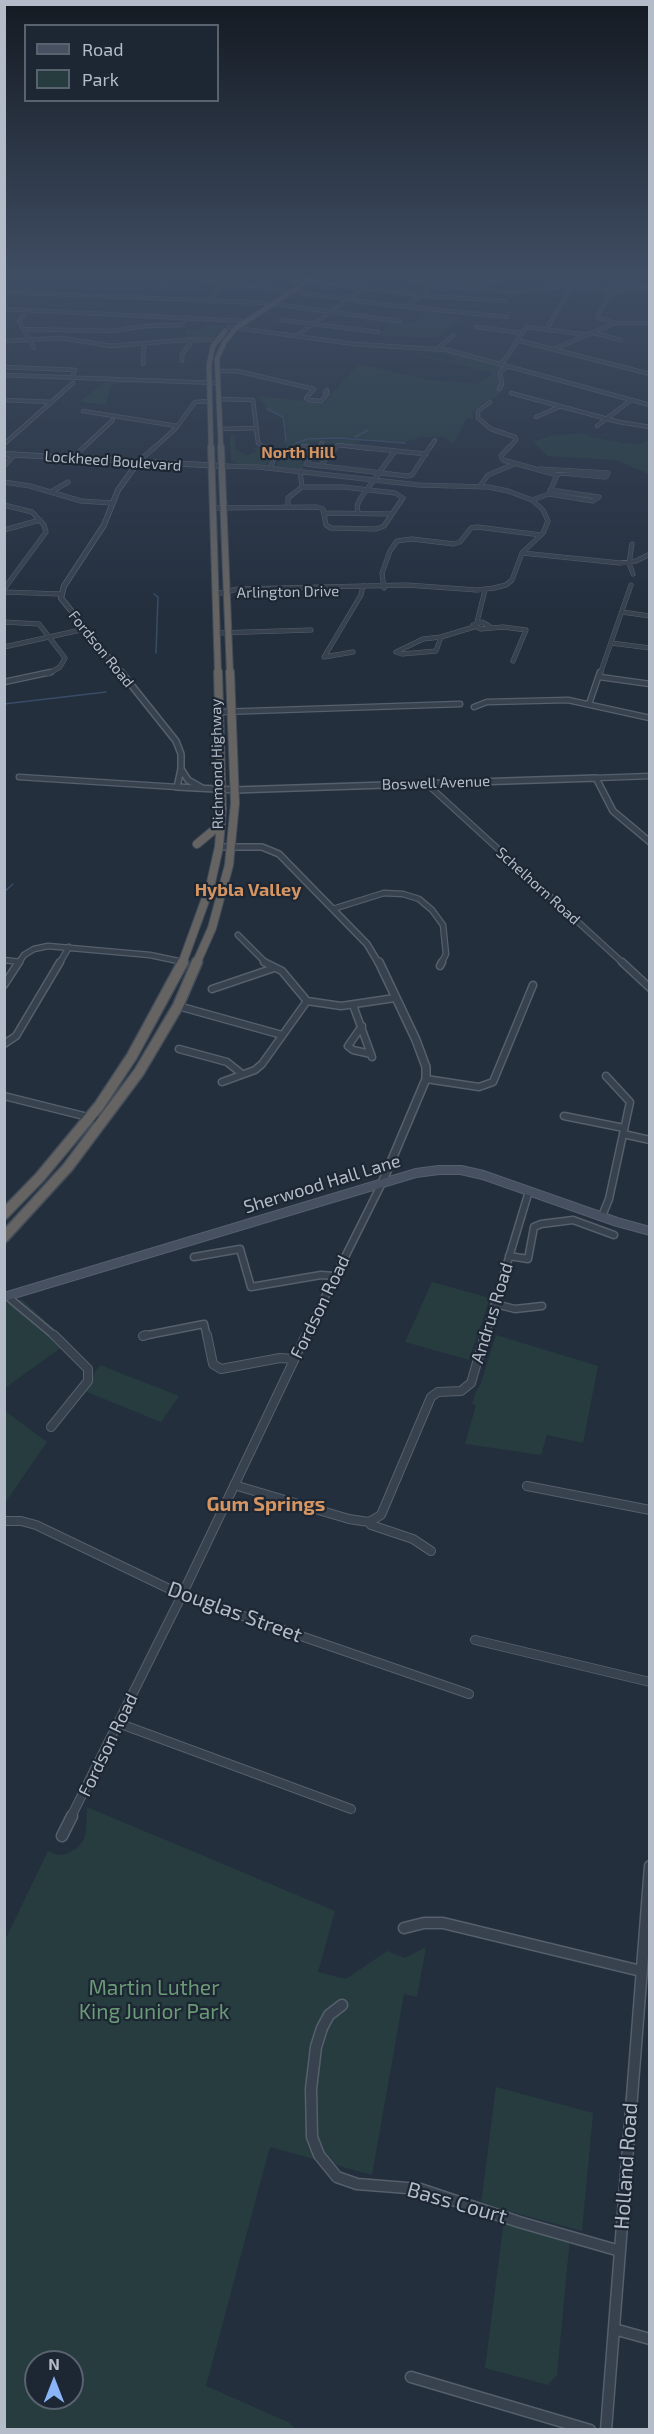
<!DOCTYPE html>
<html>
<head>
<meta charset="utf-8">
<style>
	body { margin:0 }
	#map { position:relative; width:654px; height:2434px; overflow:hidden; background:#242f3e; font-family:"Exo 2",sans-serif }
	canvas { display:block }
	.frame { position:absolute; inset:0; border:6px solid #b4bcc9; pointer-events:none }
	.legend { position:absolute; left:24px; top:24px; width:195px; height:78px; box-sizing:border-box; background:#1d2633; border:2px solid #59626f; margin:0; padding:8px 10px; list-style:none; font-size:18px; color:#b4bcc9 }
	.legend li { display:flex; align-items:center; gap:12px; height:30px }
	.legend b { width:30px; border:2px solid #59626f }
	.north { position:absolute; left:24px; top:2350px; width:60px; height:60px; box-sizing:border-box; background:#1d2633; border:2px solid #59626f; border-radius:50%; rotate:0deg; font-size:16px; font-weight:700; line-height:24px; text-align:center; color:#b4bcc9 }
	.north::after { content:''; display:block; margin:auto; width:21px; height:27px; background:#8ab4f8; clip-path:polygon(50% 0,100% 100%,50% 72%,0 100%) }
</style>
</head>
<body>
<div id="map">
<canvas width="654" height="2434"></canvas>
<div class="frame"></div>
<ul class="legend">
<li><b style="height:8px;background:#465061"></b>Road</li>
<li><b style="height:16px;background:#263c3f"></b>Park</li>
</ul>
<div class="north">N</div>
</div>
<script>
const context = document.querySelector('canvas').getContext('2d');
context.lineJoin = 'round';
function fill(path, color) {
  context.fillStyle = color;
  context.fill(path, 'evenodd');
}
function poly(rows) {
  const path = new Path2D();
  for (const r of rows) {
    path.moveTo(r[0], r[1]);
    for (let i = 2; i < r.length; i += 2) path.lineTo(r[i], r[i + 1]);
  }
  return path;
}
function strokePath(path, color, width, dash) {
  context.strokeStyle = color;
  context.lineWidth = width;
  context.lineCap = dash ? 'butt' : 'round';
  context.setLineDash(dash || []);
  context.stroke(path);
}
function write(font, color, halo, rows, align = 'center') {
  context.font = font + ' "Exo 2",sans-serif';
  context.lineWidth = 4.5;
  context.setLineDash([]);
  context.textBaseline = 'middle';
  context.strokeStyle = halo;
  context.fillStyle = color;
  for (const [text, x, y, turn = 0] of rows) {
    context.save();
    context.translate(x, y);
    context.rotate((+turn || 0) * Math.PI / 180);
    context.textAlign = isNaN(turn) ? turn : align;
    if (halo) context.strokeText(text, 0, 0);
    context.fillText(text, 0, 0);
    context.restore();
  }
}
const green = poly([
	[602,273,612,273,621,285,635,285,633,287,614,290,557,287,554,283,614,287],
	[424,313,461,318,435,338,380,336,391,320,418,322],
	[206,324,224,326,213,338,186,339,186,329,200,330],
	[422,349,452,352,504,367,498,373,500,384,499,388,506,387,496,397,485,401,474,410,472,414,474,419,467,418,453,444,444,437,421,437,404,443,351,438,309,438,307,440,360,440,356,445,311,442,308,446,301,445,293,450,276,450,288,446,283,442,287,438,282,417,266,409,264,403,257,396,324,403,358,364,429,380,478,384,488,378,492,372,426,357,420,353,423,352,424,355,452,361,458,358],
	[106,381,153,383,116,383,111,386,106,405,79,402],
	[583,433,588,434,587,436,623,443,640,444,649,441,649,474,615,460,548,456,533,442,550,436],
	[235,434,236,450,247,455,258,451,254,449,257,447,268,453,270,460,265,465,238,464,231,460,230,435],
	[285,453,301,454,297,459,303,460,301,463,305,465,302,469,276,466,281,459,280,454],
	[432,1282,490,1298,469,1360,405,1342],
	[21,1299,69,1342,5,1388,4,1304],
	[496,1335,598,1366,583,1443,547,1435,541,1455,465,1444,476,1405,472,1404,475,1394,481,1383],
	[100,1365,179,1396,161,1422,82,1390],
	[5,1411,47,1442,7,1500,5,1501],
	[87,1807,335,1911,318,1972,346,1979,387,1951,405,1958,426,1947,417,1997,404,1994,372,2175,270,2147,269,2150,206,2386,288,2422,296,2429,5,2429,5,1940,48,1851,57,1855,66,1854,76,1849,83,1841,86,1832],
	[36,2362,72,2362,72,2398,36,2398],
	[496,2087,593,2113,582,2231,481,2204],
	[504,2220,570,2238,557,2375,548,2385,485,2368]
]);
const stream = poly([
	[524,285,572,282,628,288],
	[634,289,650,292],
	[267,409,283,417,286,441],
	[355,437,368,430],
	[296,443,308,439,338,438,405,443],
	[154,594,158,597,156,653],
	[4,704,106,692],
	[4,892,13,884]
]);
const minorFar5 = poly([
	[78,273,184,277,397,306,507,317],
	[346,273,513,293,567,286,616,292,641,287,650,289],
	[507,273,561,276],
	[629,273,641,287],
	[309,281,426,296,506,301],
	[465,285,510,278,516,273],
	[163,288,171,276],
	[4,292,266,303,399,321],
	[614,292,610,293,597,317,615,323],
	[210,300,216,291,248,273],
	[406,307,435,284],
	[4,309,244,321],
	[26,310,19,321,34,348],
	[282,320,378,332],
	[229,327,355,344,448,350,650,405],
	[476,327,522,333],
	[547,328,572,286],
	[24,329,113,331,146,326,181,325,187,317],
	[594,333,621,340],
	[296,336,364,288],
	[517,340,650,374],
	[4,341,62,338,111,346,186,340,226,340],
	[142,344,144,346,143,364],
	[438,348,453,336],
	[554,349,615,323,650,323],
	[182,361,182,354,190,344,190,340],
	[499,364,504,361,526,327,589,335],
	[4,367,75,370,72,378],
	[217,371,237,371,314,389,306,398,309,400,321,401,328,393,325,392,327,390],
	[4,375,218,383],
	[499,389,502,384,500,372,507,366],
	[511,393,619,422,650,427],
	[218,399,253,400,258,443,267,449],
	[4,400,52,402],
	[490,402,478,411,478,418,491,429,515,437,516,440,508,449],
	[83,411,177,426],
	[536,417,561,406],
	[597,426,631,400],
	[220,429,257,428],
	[4,444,73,383],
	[303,446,318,448],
	[82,449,113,420],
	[153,449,176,428,195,402,210,401],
	[318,449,322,443],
	[335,449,338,445,372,449],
	[429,449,435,440]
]);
const minorFar4 = poly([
	[265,447,276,454,270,468],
	[311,447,318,448],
	[319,447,306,464,407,476,412,475,430,447],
	[358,447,426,454],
	[509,447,501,456,503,460,557,475,549,494,532,500],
	[274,453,291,451,314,454],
	[73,457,84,447],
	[139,461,155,447],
	[4,466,15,454],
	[320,466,336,447],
	[540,469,608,473,606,477,561,473,557,475],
	[4,482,30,486,81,501,112,503],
	[480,486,488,475,512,465],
	[51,492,68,482],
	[549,494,593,501,599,497,550,490],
	[4,505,32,512,44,525,46,532,4,589],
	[288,507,288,498,302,487,300,471],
	[213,508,317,507,323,509,326,525,331,528,376,529,384,526,403,498,395,493,343,487,302,487],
	[358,512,357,506,360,499,395,451],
	[324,513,392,514],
	[4,530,40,520],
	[632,544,629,563,633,574],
	[522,553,620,563,636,561,650,554],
	[384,588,382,573,390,551,397,541,412,539,454,544,460,542,471,528,477,527,541,535],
	[4,592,61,594],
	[216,594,238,589,407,585,477,590,494,588,506,585,512,580,522,553,543,533,548,521,543,510,532,500,508,491,488,487,419,485,258,467,222,466],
	[622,612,650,616],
	[4,622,39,624,65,658,60,667,48,674],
	[477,622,485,590],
	[489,626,482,622,473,625,481,629,503,627,526,630,513,661],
	[217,633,311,630],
	[441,637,436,651,402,654,396,652,423,639,441,637],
	[441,637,474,627],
	[611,643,650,648],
	[4,647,85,629],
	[353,652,324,657,361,595,363,586],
	[600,674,631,585]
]);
const minorFar3 = poly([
	[600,677,650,684],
	[4,682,51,672],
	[589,704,600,672],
	[474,707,487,702,568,700,650,718],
	[220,712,460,704],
	[19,777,177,787],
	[596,778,650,776],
	[427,784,624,964],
	[333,909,384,893,403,894,419,899,432,910,443,925,446,954,441,964],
	[238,935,267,964],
	[4,960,20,962],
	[18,964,24,955,34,949,48,946,150,955,183,962],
	[59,964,69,947]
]);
const minorFar2 = poly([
	[264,962,282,971,307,1001,341,1006,395,998],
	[622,962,650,988],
	[440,966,442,962],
	[4,985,19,962],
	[212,989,274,968],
	[353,1005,372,1057],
	[178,1006,282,1035],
	[362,1026,348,1046,353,1050,371,1054],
	[4,1044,16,1036,60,962],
	[179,1049,227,1062,242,1074],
	[426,1079,479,1087,493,1082,533,985],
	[222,1082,255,1070,262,1064,307,1001],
	[4,1096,104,1121],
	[564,1116,624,1128],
	[623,1134,650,1140],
	[602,1216,609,1199,630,1102,606,1076],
	[509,1256,528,1259,534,1227,541,1224,573,1220,614,1235],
	[194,1257,240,1249,251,1287,321,1275,335,1276],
	[8,1297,56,1337],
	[495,1304,515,1309,542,1306],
	[143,1336,204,1324,207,1337],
	[305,1337,382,1183],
	[485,1337,529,1191]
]);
const minorFar1 = poly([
	[207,1335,213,1364,221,1369,280,1358,294,1359],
	[143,1336,146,1335],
	[51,1427,88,1381,88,1369,54,1335],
	[234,1485,349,1519,369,1522,371,1525,413,1539,431,1551],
	[527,1486,650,1510],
	[5,1521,21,1521,36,1525,182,1595,469,1694],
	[369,1522,381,1515,431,1397,438,1392,461,1391,471,1383,485,1335],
	[475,1640,650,1682],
	[118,1723,351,1809],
	[71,1817,182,1595,306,1335]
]);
const minor = poly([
	[62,1836,72,1816],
	[404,1928,424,1923,443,1923,641,1971],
	[342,2005,329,2015,322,2028,316,2047,311,2089,312,2137,319,2155,337,2177,357,2184,420,2189,519,2222,620,2251],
	[614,2329,650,2339],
	[411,2377,590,2430],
	[606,2430,650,1866]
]);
const tertiaryFar2 = poly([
	[4,454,222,466],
	[122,674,61,598,64,586,104,525,118,490,139,461]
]);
const tertiaryFar1 = poly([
	[121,672,176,741,181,754,181,769,177,787,235,790,596,778,613,811,650,842],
	[181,769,188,780,202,788],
	[219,847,262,847,279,854,367,944,379,964]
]);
const tertiary = poly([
	[379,962,416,1040,426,1067,426,1079,382,1183]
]);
const secondary = poly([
	[4,1297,416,1173,439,1170,461,1170,483,1175,617,1222,650,1231]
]);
const trunkFar3 = poly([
	[291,281,305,279],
	[211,449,209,365,213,346,225,331],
	[221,449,217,359,224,343,236,328,320,273]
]);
const trunkFar2 = poly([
	[211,447,218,674],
	[221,447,230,674]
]);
const trunkFar1 = poly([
	[197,844,221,824],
	[182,964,210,887,219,847,222,809,218,672],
	[196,964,212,928,229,865,235,803,230,672]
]);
const trunk = poly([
	[4,1214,40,1177,99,1106,132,1056,183,962],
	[4,1237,68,1167,139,1072,178,1006,197,962]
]);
const farStreetnames = [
	["Lockheed Boulevard",113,461,4],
	["Arlington Drive",288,592,-1],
	["Fordson Road",101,649,51],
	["Richmond Highway",217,764,-91],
	["Boswell Avenue",436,783,-2],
	["Schelhorn Road",538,886,42]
];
const farNeighbourhoodnames = [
	["North Hill",298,453]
];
const farQuarternames = [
	["Hybla Valley",248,890]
];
const streetNames = [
	["Sherwood Hall Lane",322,1184,-17],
	["Fordson Road",320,1307,-64],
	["Andrus Road",492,1313,-73],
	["Fordson Road",108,1745,-64]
];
const neighbourhoodNames = [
	["Gum Springs",266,1504]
];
const nearStreetnames = [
	["Douglas Street",235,1612,20],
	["Holland Road",626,2166,-86],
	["Bass Court",457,2203,16]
];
const nearParknames = [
	["Martin Luther",154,1988],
	["King Junior Park",154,2012]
];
fill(green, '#263c3f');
strokePath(stream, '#394c67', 1.5);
strokePath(minorFar5, '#565f6c', 4.5);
strokePath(minorFar4, '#565f6c', 5);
strokePath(minorFar3, '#565f6c', 7);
strokePath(minorFar2, '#565f6c', 9);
strokePath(minorFar1, '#565f6c', 10);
strokePath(minor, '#565f6c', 13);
strokePath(tertiaryFar2, '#565f6c', 6);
strokePath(tertiaryFar1, '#565f6c', 8);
strokePath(tertiary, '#565f6c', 10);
strokePath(secondary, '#565f6c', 10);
strokePath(trunkFar3, '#434c59', 6);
strokePath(trunkFar2, '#434c59', 8);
strokePath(trunkFar1, '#434c59', 10);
strokePath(trunk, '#434c59', 13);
strokePath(minorFar5, '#38414e', 3);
strokePath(minorFar4, '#38414e', 4);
strokePath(minorFar3, '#38414e', 4.5);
strokePath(minorFar2, '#38414e', 6);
strokePath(minorFar1, '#38414e', 8);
strokePath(minor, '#38414e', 10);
strokePath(tertiaryFar2, '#38414e', 4.5);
strokePath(tertiaryFar1, '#38414e', 5);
strokePath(tertiary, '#38414e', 7);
strokePath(secondary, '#465061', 8);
strokePath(trunkFar3, '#656462', 4.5);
strokePath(trunkFar2, '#656462', 6);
strokePath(trunkFar1, '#656462', 8);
strokePath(trunk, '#656462', 10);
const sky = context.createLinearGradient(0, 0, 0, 613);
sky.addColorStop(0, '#141a22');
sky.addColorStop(0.45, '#3f4d63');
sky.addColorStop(1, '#3f4d6300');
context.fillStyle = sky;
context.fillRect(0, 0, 654, 613);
write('15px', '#b4bcc9', '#1d2633', farStreetnames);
write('bold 16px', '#d59563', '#1d2633', farNeighbourhoodnames);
write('bold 18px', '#d59563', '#1d2633', farQuarternames);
write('18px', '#b4bcc9', '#1d2633', streetNames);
write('bold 20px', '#d59563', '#1d2633', neighbourhoodNames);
write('21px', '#b4bcc9', '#1d2633', nearStreetnames);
write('21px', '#6b9a76', '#1d2633', nearParknames);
</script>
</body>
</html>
